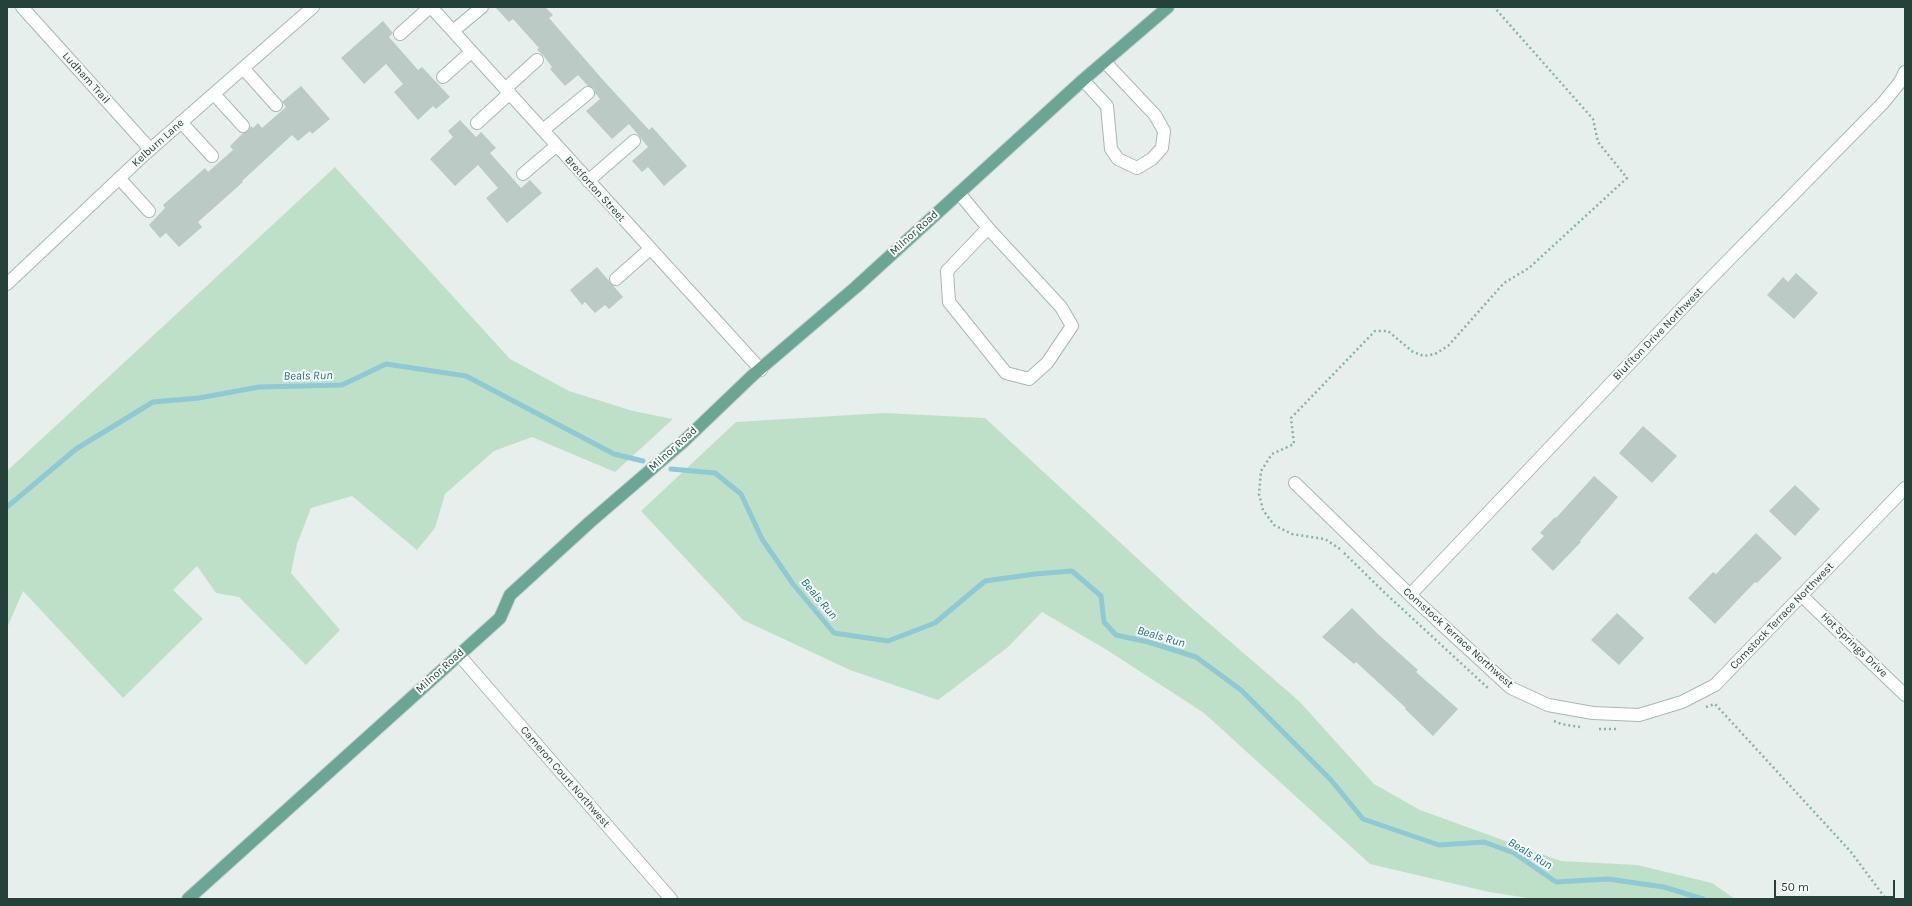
<!DOCTYPE html>
<html>
<head>
<meta charset="utf-8">
<style>
	body { margin:0 }
	#map { position:relative; width:1912px; height:906px; overflow:hidden; background:#e6efeb; font-family:Karla,sans-serif }
	canvas { display:block }
	.frame { position:absolute; inset:0; border:8px solid #24423a; pointer-events:none }
	.scale { position:absolute; left:1774px; top:880px; width:121px; height:18px; box-sizing:border-box; border:2px solid #24423a; border-top:0; padding-left:5px; font-size:12px; line-height:14px; white-space:nowrap; color:#24423a; -webkit-text-stroke:3px #f7fbf9; paint-order:stroke }
</style>
</head>
<body>
<div id="map">
<canvas width="1912" height="906"></canvas>
<div class="frame"></div>
<div class="scale">50 m</div>
</div>
<script>
const context = document.querySelector('canvas').getContext('2d');
context.lineJoin = 'round';
function fill(path, color) {
  context.fillStyle = color;
  context.fill(path, 'evenodd');
}
function poly(rows) {
  const path = new Path2D();
  for (const r of rows) {
    path.moveTo(r[0], r[1]);
    for (let i = 2; i < r.length; i += 2) path.lineTo(r[i], r[i + 1]);
  }
  return path;
}
function strokePath(path, color, width, dash) {
  context.strokeStyle = color;
  context.lineWidth = width;
  context.lineCap = dash ? 'butt' : 'round';
  context.setLineDash(dash || []);
  context.stroke(path);
}
function write(font, color, halo, rows, align = 'center') {
  context.font = font + ' Karla,sans-serif';
  context.lineWidth = 4;
  context.setLineDash([]);
  context.textBaseline = 'middle';
  context.strokeStyle = halo;
  context.fillStyle = color;
  for (const [text, x, y, turn = 0] of rows) {
    context.save();
    context.translate(x, y);
    context.rotate((+turn || 0) * Math.PI / 180);
    context.textAlign = isNaN(turn) ? turn : align;
    if (halo) context.strokeText(text, 0, 0);
    context.fillText(text, 0, 0);
    context.restore();
  }
}
const green = poly([
	[335,167,510,359,569,391,633,411,673,419,615,472,532,437,494,451,445,494,435,528,417,550,352,496,311,508,297,544,291,573,340,630,306,665,239,597,216,593,197,566,173,590,203,619,123,698,23,591,7,628,7,471],
	[884,413,985,418,1189,606,1299,701,1374,784,1420,810,1561,861,1637,865,1712,883,1735,899,1534,899,1489,892,1370,864,1204,713,1107,650,1042,612,1008,647,938,700,850,670,743,620,641,511,736,422]
]);
const stream = poly([
	[671,469,715,473,741,494,762,539,793,584,834,633,888,641,935,623,985,581,1035,574,1072,571,1101,596,1104,622,1116,635,1148,642,1196,657,1241,690,1331,780,1363,819,1439,845,1484,842,1514,853,1556,882,1608,879,1664,887,1703,899],
	[7,507,76,449,153,402,199,398,259,387,342,385,386,364,466,376,614,454,643,461]
]);
const building = poly([
	[495,7,545,7,553,15,549,18,603,80,649,130,652,127,687,166,664,186,648,167,642,172,632,161,648,147,639,136,629,124,612,139,586,111,600,99,595,93,594,88,588,86,578,75,565,86,550,69,552,67,543,55,537,50,539,48,513,19,509,22],
	[383,21,393,33,389,37,418,70,422,67,450,97,436,109,433,106,418,120,394,92,403,84,386,64,364,84,341,58],
	[301,86,330,119,312,134,310,131,298,141,292,135,242,181,243,182,198,222,202,227,179,247,166,233,160,238,149,225,165,208,163,205,205,168,208,172,233,150,230,146,243,133,248,131,251,126,253,128,258,123,262,128,286,107,282,102],
	[460,120,476,137,481,132,496,148,490,153,521,188,530,180,542,193,507,223,486,198,498,188,478,165,455,186,430,159,453,137,448,131],
	[597,267,623,297,609,309,605,305,595,313,585,302,582,305,570,290],
	[1796,273,1818,293,1794,319,1767,295,1783,277,1788,282],
	[1643,426,1677,456,1652,483,1619,453],
	[1594,476,1618,497,1580,541,1581,542,1553,571,1531,549,1544,536,1540,533,1555,517,1556,518],
	[1795,485,1820,509,1795,536,1769,511],
	[1756,533,1782,558,1757,583,1755,582,1715,624,1688,598,1713,572,1716,574],
	[1352,608,1379,635,1418,670,1416,672,1458,709,1433,736,1405,709,1406,708,1356,662,1354,664,1322,637],
	[1617,613,1644,638,1619,665,1591,640]
]);
const path = poly([
	[1340,549,1325,539,1292,534,1274,525,1263,510,1259,494,1261,471,1272,454,1294,444,1291,418,1375,331,1388,331,1413,352,1424,356,1435,354,1448,346,1504,283,1529,268,1627,178,1598,142,1593,119,1494,7],
	[1344,553,1385,593,1489,689],
	[1706,707,1715,704,1851,852,1886,899],
	[1554,721,1561,724,1580,727],
	[1599,729,1618,729]
]);
const minor = poly([
	[22,7,150,149],
	[431,7,761,370],
	[453,31,482,7],
	[400,34,430,7],
	[243,68,276,105],
	[443,77,471,52],
	[1083,80,1107,106,1111,149,1118,159,1137,168,1152,159,1162,148,1164,131,1155,115,1105,62],
	[505,89,537,60],
	[214,94,243,126],
	[181,122,212,156],
	[477,123,510,93],
	[543,130,588,93],
	[523,174,556,146],
	[119,178,149,211],
	[588,181,634,141],
	[959,193,988,228,1061,307,1072,326,1047,363,1029,379,1006,373,949,302,947,271,988,228],
	[616,279,650,249],
	[7,284,145,154,313,7],
	[1295,483,1410,595,1511,688,1548,705,1593,713,1639,715,1682,702,1715,685,1905,488],
	[1410,595,1708,281,1883,103,1900,82,1905,72],
	[1802,596,1905,695],
	[459,655,671,899]
]);
const major = poly([
	[188,899,500,618,510,595,590,522,683,442,753,375,856,287,1083,80,1168,7]
]);
const streetNames = [
	["Ludham Trail",86,78,48],
	["Kelburn Lane",158,143,-42],
	["Bretforton Street",595,189,48],
	["Milnor Road",914,233,-42],
	["Bluffton Drive Northwest",1658,334,-46],
	["Milnor Road",673,449,-42],
	["Comstock Terrace Northwest",1782,616,-46],
	["Comstock Terrace Northwest",1458,638,42],
	["Hot Springs Drive",1854,645,44],
	["Milnor Road",440,671,-42],
	["Cameron Court Northwest",565,777,49]
];
const waterNames = [
	["Beals Run",308,376,-1],
	["Beals Run",819,599,50],
	["Beals Run",1161,637,16],
	["Beals Run",1530,854,31]
];
fill(green, '#bfe0c8');
strokePath(stream, '#8ec9d4', 5);
fill(building, '#bbcac4');
strokePath(minor, '#a8b8b2', 14);
strokePath(major, '#c2cac8', 14);
strokePath(path, '#86b3a5', 2.5, [2, 3]);
strokePath(minor, '#fff', 12);
strokePath(major, '#6aa596', 12);
write('11px', '#24423a', '#f7fbf9', streetNames);
write('italic 12px', '#1c6f80', '#f7fbf9', waterNames);
</script>
</body>
</html>
